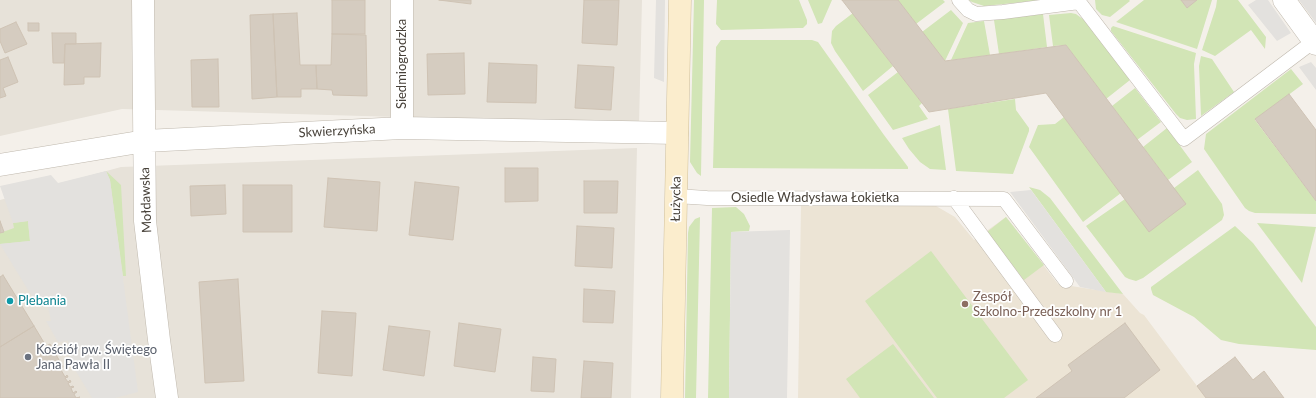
<!DOCTYPE html>
<html>
<head>
<meta charset="utf-8">
<style>
	body { margin:0 }
	canvas { display:block; background:#f4f0ea }
</style>
</head>
<body>
<canvas width="1316" height="398"></canvas>
<script>
const context = document.querySelector('canvas').getContext('2d');
context.lineJoin = 'round';
function fill(path, color) {
  context.fillStyle = color;
  context.fill(path, 'evenodd');
}
function poly(rows) {
  const path = new Path2D();
  for (const r of rows) {
    path.moveTo(r[0], r[1]);
    for (let i = 2; i < r.length; i += 2) path.lineTo(r[i], r[i + 1]);
  }
  return path;
}
function strokePath(path, color, width, dash) {
  context.strokeStyle = color;
  context.lineWidth = width;
  context.lineCap = dash ? 'butt' : 'round';
  context.setLineDash(dash || []);
  context.stroke(path);
}
function write(font, color, halo, rows, align = 'center') {
  context.font = font + ' Lato,sans-serif';
  context.lineWidth = 3.5;
  context.setLineDash([]);
  context.textBaseline = 'middle';
  context.strokeStyle = halo;
  context.fillStyle = color;
  for (const [text, x, y, turn = 0] of rows) {
    context.save();
    context.translate(x, y);
    context.rotate((+turn || 0) * Math.PI / 180);
    context.textAlign = isNaN(turn) ? turn : align;
    if (halo) context.strokeText(text, 0, 0);
    context.fillText(text, 0, 0);
    context.restore();
  }
}
const residential = poly([
	[0,0,642,0,639,124,122,109,0,136],
	[637,148,631,398,0,398,0,200,121,167]
]);
const education = poly([
	[801,205,936,206,955,217,974,240,1006,217,1058,284,1123,294,1140,313,1144,315,1197,386,1235,357,1252,380,1264,371,1284,398,798,398]
]);
const green = poly([
	[694,0,704,0,701,176,697,173,690,162],
	[717,0,799,0,807,20,807,24,803,28,799,28,721,30,716,24],
	[808,0,832,0,822,23,818,24],
	[898,0,943,0,945,2,916,24],
	[969,0,1043,0,984,6,972,2],
	[1095,0,1129,0,1130,1,1110,17,1102,15,1096,9],
	[1144,0,1212,0,1197,49,1116,22],
	[1217,0,1238,0,1266,37,1265,49,1251,30,1215,56,1202,50,1216,7],
	[951,10,963,23,945,61,922,32],
	[853,13,893,66,863,91,835,51,831,43,832,31,836,26],
	[1071,13,1076,14,1084,20,1130,80,1106,99,1066,45,1053,46,1049,15],
	[1043,14,1047,47,999,54,994,20],
	[984,21,990,55,951,60,968,23],
	[1113,26,1196,53,1194,64,1196,119,1187,120,1180,118,1176,114,1111,31,1111,28],
	[721,40,812,40,818,42,884,135,908,167,908,169,713,168,716,47],
	[1201,56,1212,59,1234,92,1201,116,1199,66],
	[1291,69,1303,84,1255,120,1316,201,1316,214,1255,213,1249,211,1245,208,1204,149,1206,134],
	[898,72,922,103,919,106,928,119,893,130,868,95],
	[1135,88,1161,122,1137,140,1112,106],
	[1015,99,1016,110,1029,128,1029,131,1013,174,956,171,948,109],
	[1064,117,1121,193,1083,222,1029,147,1038,125,1055,124],
	[940,125,946,170,930,169,920,162,909,149,902,138],
	[1167,128,1192,162,1168,180,1143,147],
	[1198,170,1222,204,1224,215,1222,220,1143,278,1136,281,1129,279,1125,277,1086,226,1125,199,1174,188],
	[106,171,121,185,126,276,123,276,110,180],
	[1029,187,1040,190,1050,198,1123,294,1106,292],
	[736,207,744,214,750,226,749,231,731,232,729,398,708,398,712,208],
	[700,217,696,398,685,398,688,233,689,227,695,219],
	[1006,217,1044,265,1024,280,987,232],
	[28,221,30,241,0,244,0,233,14,228,13,223],
	[1257,223,1316,227,1302,283],
	[1235,226,1253,243,1316,327,1316,350,1239,344,1221,340,1194,317,1153,295,1151,289,1151,287],
	[931,251,1028,380,1004,398,937,398,865,301],
	[893,344,934,398,860,398,846,379]
]);
const parking = poly([
	[656,0,665,0,664,82,654,78],
	[1256,0,1268,0,1291,33,1277,41,1248,5],
	[1299,0,1316,0,1316,23],
	[1311,62,1316,68,1316,90,1299,67],
	[106,171,110,180,138,392,115,398,92,398,71,363,68,341,58,342,46,321,51,321,47,302,36,303,0,244,30,241,28,221,13,223,0,186,51,175,58,183],
	[1031,190,1106,292,1080,287,1010,192],
	[790,230,787,398,729,398,731,232]
]);
const building = poly([
	[332,0,365,0,365,34,332,34,332,0],
	[439,0,471,0,471,4,439,0],
	[584,0,619,0,617,45,582,43,584,0],
	[842,0,898,0,945,61,1066,45,1186,204,1149,232,1046,93,929,112,842,0],
	[1181,0,1197,0,1187,8,1181,0],
	[297,13,300,65,316,65,317,89,301,89,301,97,277,97,273,14,297,13],
	[273,14,277,97,252,99,250,15,273,14],
	[16,22,27,44,5,53,0,41,0,29,16,22],
	[28,23,39,23,39,31,28,31,28,23],
	[52,33,76,33,76,44,65,44,64,63,53,63,52,33],
	[332,34,366,35,367,96,333,95,332,90,317,89,316,65,331,65,332,34],
	[101,43,100,77,84,77,84,84,64,85,65,44,101,43],
	[464,53,465,94,428,95,427,54,464,53],
	[8,57,18,82,3,88,6,96,0,98,0,60,8,57],
	[218,59,219,107,192,107,191,60,218,59],
	[489,63,537,65,536,103,487,102,489,63],
	[578,65,614,67,611,110,575,108,578,65],
	[1289,94,1316,130,1316,201,1255,119,1289,94],
	[505,168,538,168,538,201,505,202,505,168],
	[328,178,380,182,377,231,324,227,328,178],
	[584,181,618,181,617,213,584,213,584,181],
	[415,182,459,187,453,240,409,235,415,182],
	[225,185,226,214,191,216,190,186,225,185],
	[243,185,292,185,292,232,243,232,243,185],
	[0,221,4,232,0,233,0,221],
	[577,226,614,228,612,268,575,266,577,226],
	[3,275,34,326,0,347,0,277,3,275],
	[238,279,244,381,205,383,199,282,238,279],
	[584,289,615,291,613,323,583,322,584,289],
	[322,311,356,313,352,376,318,373,322,311],
	[459,323,501,329,495,372,454,366,459,323],
	[1125,323,1160,370,1124,398,1036,398,1072,371,1068,365,1125,323],
	[34,326,46,346,50,344,63,367,60,368,65,377,67,375,68,377,65,378,68,382,70,380,71,382,68,383,70,387,73,386,74,387,71,388,73,393,76,391,77,392,74,394,76,398,80,397,78,398,0,398,0,347,34,326],
	[389,326,430,331,424,376,383,370,389,326],
	[533,357,556,359,554,392,531,391,533,357],
	[1235,357,1253,380,1264,371,1284,398,1206,398,1197,386,1235,357],
	[584,361,613,363,611,398,581,398,584,361]
]);
const lane = poly([
	[959,0,968,10,976,14,1003,12,1079,2],
	[1079,2,1184,139,1314,41],
	[676,196,707,198,1004,199,1066,281],
	[954,198,1055,335]
]);
const street = poly([
	[143,0,145,221,159,340,167,398],
	[1284,0,1316,44],
	[402,128,402,0],
	[0,165,145,141,402,128,677,133]
]);
const secondary = poly([
	[672,398,680,0]
]);
const markers = [
	[10,301,4,"#0f9aa8"],
	[965,304,4,"#8d6e63"],
	[28,357,4,"#6b7280"]
];
const streetNames = [
	["Siedmiogrodzka",402,64,-90],
	["Skwierzyńska",337,131,-3],
	["Osiedle Władysława Łokietka",815,198],
	["Łużycka",676,199,-89],
	["Mołdawska",146,200,-92]
];
const educationNames = [
	["Zespół",973,297],
	["Szkolno-Przedszkolny nr 1",973,312]
];
const cultureNames = [
	["Plebania",18,301]
];
const worshipNames = [
	["Kościół pw. Świętego",36,350],
	["Jana Pawła II",36,365]
];
fill(residential, '#e7e2d9');
fill(education, '#ece4d5');
fill(green, '#d2e5b6');
fill(parking, '#e3e1de');
fill(building, '#d5ccc0');
strokePath(building, '#cfc3b4', 1);
strokePath(lane, '#bfb8ad', 15);
strokePath(street, '#bfb8ad', 23);
strokePath(secondary, '#d0c09d', 23);
strokePath(lane, '#fff', 14);
strokePath(street, '#fff', 22);
strokePath(secondary, '#fbedcd', 22);
for (const [x, y, r, color] of markers) {
  const dot = new Path2D();
  dot.arc(x, y, r, 0, 2 * Math.PI);
  context.fillStyle = color;
  context.fill(dot);
  strokePath(dot, '#fff', 1.5);
}
write('13px', '#474139', '#fff', streetNames);
write('13px', '#785e54', '#fff', educationNames, 'left');
write('13px', '#0d838f', '#fff', cultureNames, 'left');
write('13px', '#5b616d', '#fff', worshipNames, 'left');
</script>
</body>
</html>
